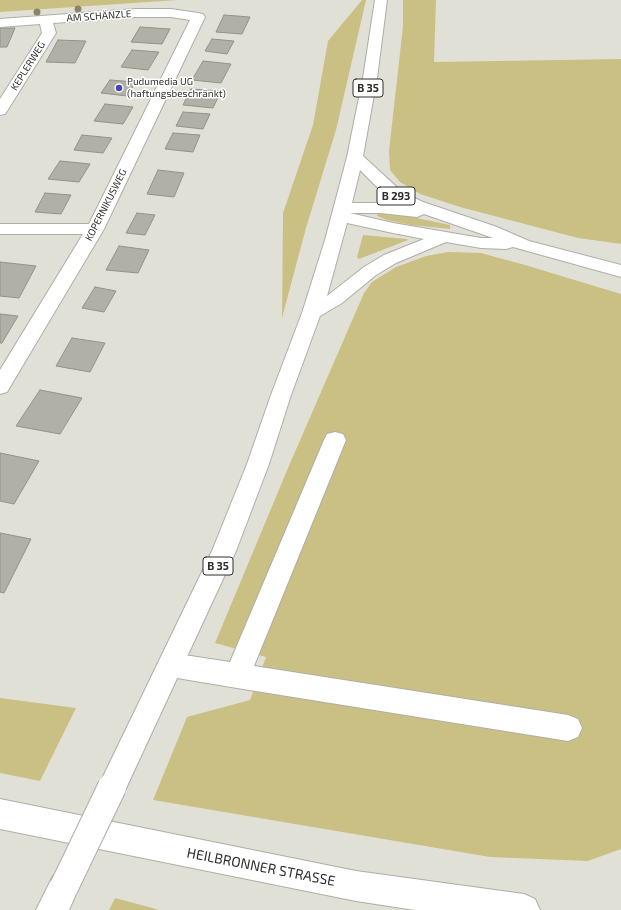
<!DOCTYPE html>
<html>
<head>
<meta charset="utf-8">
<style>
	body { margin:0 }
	canvas { display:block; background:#e1e0d7 }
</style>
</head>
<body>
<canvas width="621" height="910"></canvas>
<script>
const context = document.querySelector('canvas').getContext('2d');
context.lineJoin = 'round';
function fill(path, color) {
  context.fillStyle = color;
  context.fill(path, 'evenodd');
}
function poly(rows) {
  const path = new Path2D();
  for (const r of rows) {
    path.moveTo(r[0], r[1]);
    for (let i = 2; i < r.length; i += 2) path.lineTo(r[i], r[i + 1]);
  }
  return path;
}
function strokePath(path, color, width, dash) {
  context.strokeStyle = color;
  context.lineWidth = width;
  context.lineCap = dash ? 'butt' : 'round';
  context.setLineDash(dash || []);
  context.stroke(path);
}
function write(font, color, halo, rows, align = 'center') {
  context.font = font + ' "Exo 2",sans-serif';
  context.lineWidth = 3;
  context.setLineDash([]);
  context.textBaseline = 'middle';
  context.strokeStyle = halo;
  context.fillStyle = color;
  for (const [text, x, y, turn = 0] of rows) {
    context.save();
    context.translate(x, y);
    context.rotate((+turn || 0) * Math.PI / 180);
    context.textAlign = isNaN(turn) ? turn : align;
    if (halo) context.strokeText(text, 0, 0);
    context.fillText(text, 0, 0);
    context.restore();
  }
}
const green = poly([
	[0,0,178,0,0,12],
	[362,0,366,0,336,130,306,228,282,318,283,213,313,125,328,41],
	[403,0,436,0,434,62,621,59,621,244,578,238,460,207,420,194,400,182,390,170,389,151,403,26],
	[378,213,402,215,450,225,450,229,411,225,387,220,377,216],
	[363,235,407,239,408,240,359,259,357,257],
	[448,252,481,253,525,265,621,294,621,849,588,861,490,857,153,800,187,717,250,700,266,657,215,643,288,468,364,293,372,282,396,267,426,256],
	[0,698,76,708,40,781,0,773],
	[115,898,160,910,109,910]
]);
const building = poly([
	[224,15,250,17,242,34,216,32,224,15],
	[140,27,170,29,162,44,131,42,140,27],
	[0,28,15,28,7,47,0,47,0,28],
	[212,39,234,41,227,54,205,51,212,39],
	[58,40,86,41,75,63,46,62,58,40],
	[132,50,159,52,148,70,121,67,132,50],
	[203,61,231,64,221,83,192,80,203,61],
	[110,80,136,82,127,96,101,93,110,80],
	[191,89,221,91,213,108,183,105,191,89],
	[105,104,133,107,123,124,94,121,105,104],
	[183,112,210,114,203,129,176,126,183,112],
	[173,133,200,135,193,152,165,149,173,133],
	[82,135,112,138,103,153,74,150,82,135],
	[60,161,90,164,79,182,48,179,60,161],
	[158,170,184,173,174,197,147,194,158,170],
	[45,193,71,195,61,214,35,212,45,193],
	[137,213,155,215,145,235,126,233,137,213],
	[119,246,149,250,138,273,106,270,119,246],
	[0,262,36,266,19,298,0,296,0,262],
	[95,287,116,291,104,312,82,308,95,287],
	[0,314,18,316,2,343,0,343,0,314],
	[72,338,105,343,90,372,56,366,72,338],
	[40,390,82,398,60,434,16,426,40,390],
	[0,453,39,461,14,504,0,501,0,453],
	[0,533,31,539,4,593,0,592,0,533]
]);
const minor = poly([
	[136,9,171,9,198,13,203,14,205,17,104,229,7,392,0,394,0,370,83,234,0,234,0,224,89,224,190,20,171,17,136,17,53,23,56,33,7,111,5,114,0,115,0,99,42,33,40,24,0,27,0,19,136,9],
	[335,432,343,434,346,440,254,666,568,715,578,719,582,728,578,737,568,741,237,688,171,677,162,673,158,665,162,657,171,653,230,662,324,440,327,434,335,432],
	[0,799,356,871,524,894,535,899,540,910,415,910,356,901,0,829,0,799]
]);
const major = poly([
	[375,0,387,0,377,78,363,156,402,192,423,202,497,227,529,241,621,265,621,277,513,247,506,249,481,248,446,242,396,263,376,275,342,303,320,316,291,395,269,464,236,551,122,797,112,801,102,797,98,787,212,551,247,464,271,395,302,313,325,240,347,157,363,78,375,0],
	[360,170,390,200,402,205,380,203,352,203,360,170],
	[350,213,380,213,417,217,424,214,493,238,481,238,393,223,350,213],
	[347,223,393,233,424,239,384,255,364,267,327,296,347,223],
	[64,872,75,876,79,887,69,910,36,910,53,876,64,872]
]);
const majorBridge = poly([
	[64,887,112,787]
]);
const trees = [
	[78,9],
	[37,12]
];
const markers = [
	[119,88,4,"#4b42b9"]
];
const farStreetnames = [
	["AM SCHÄNZLE",99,16,-4],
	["KEPLERWEG",28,66,-58],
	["KOPERNIKUSWEG",106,205,-63]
];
const farPoinames = [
	["Pudumedia UG",127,82],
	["(haftungsbeschränkt)",127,94]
];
const shields = [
	[368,88,30],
	[396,196,38],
	[218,566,30]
];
const shieldNames = [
	["B 35",368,88],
	["B 293",396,196],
	["B 35",218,566]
];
const nearStreetnames = [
	["HEILBRONNER STRASSE",261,867,11]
];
fill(green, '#cbc084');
fill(building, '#b1b0a7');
strokePath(building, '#93928a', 1);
strokePath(minor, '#afada5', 2);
strokePath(major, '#afada5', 2);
fill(minor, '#fff');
fill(major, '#fff');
strokePath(majorBridge, '#afada5', 30, []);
strokePath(majorBridge, '#fff', 28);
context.fillStyle = '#8b8667';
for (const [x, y] of trees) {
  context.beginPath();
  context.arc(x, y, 3.5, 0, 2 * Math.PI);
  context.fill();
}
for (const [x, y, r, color] of markers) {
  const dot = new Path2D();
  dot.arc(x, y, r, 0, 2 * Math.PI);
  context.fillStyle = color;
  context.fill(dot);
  strokePath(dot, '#fff', 1.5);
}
write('10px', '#2f2f2b', '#fff', farStreetnames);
write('10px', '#2f2f2b', '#fff', farPoinames, 'left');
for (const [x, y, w] of shields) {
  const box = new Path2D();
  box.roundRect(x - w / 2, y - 9, w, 18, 3);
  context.fillStyle = '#fff';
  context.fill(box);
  strokePath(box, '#2f2f2b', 1);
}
write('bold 11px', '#2f2f2b', null, shieldNames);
write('14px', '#2f2f2b', '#fff', nearStreetnames);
</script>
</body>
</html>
